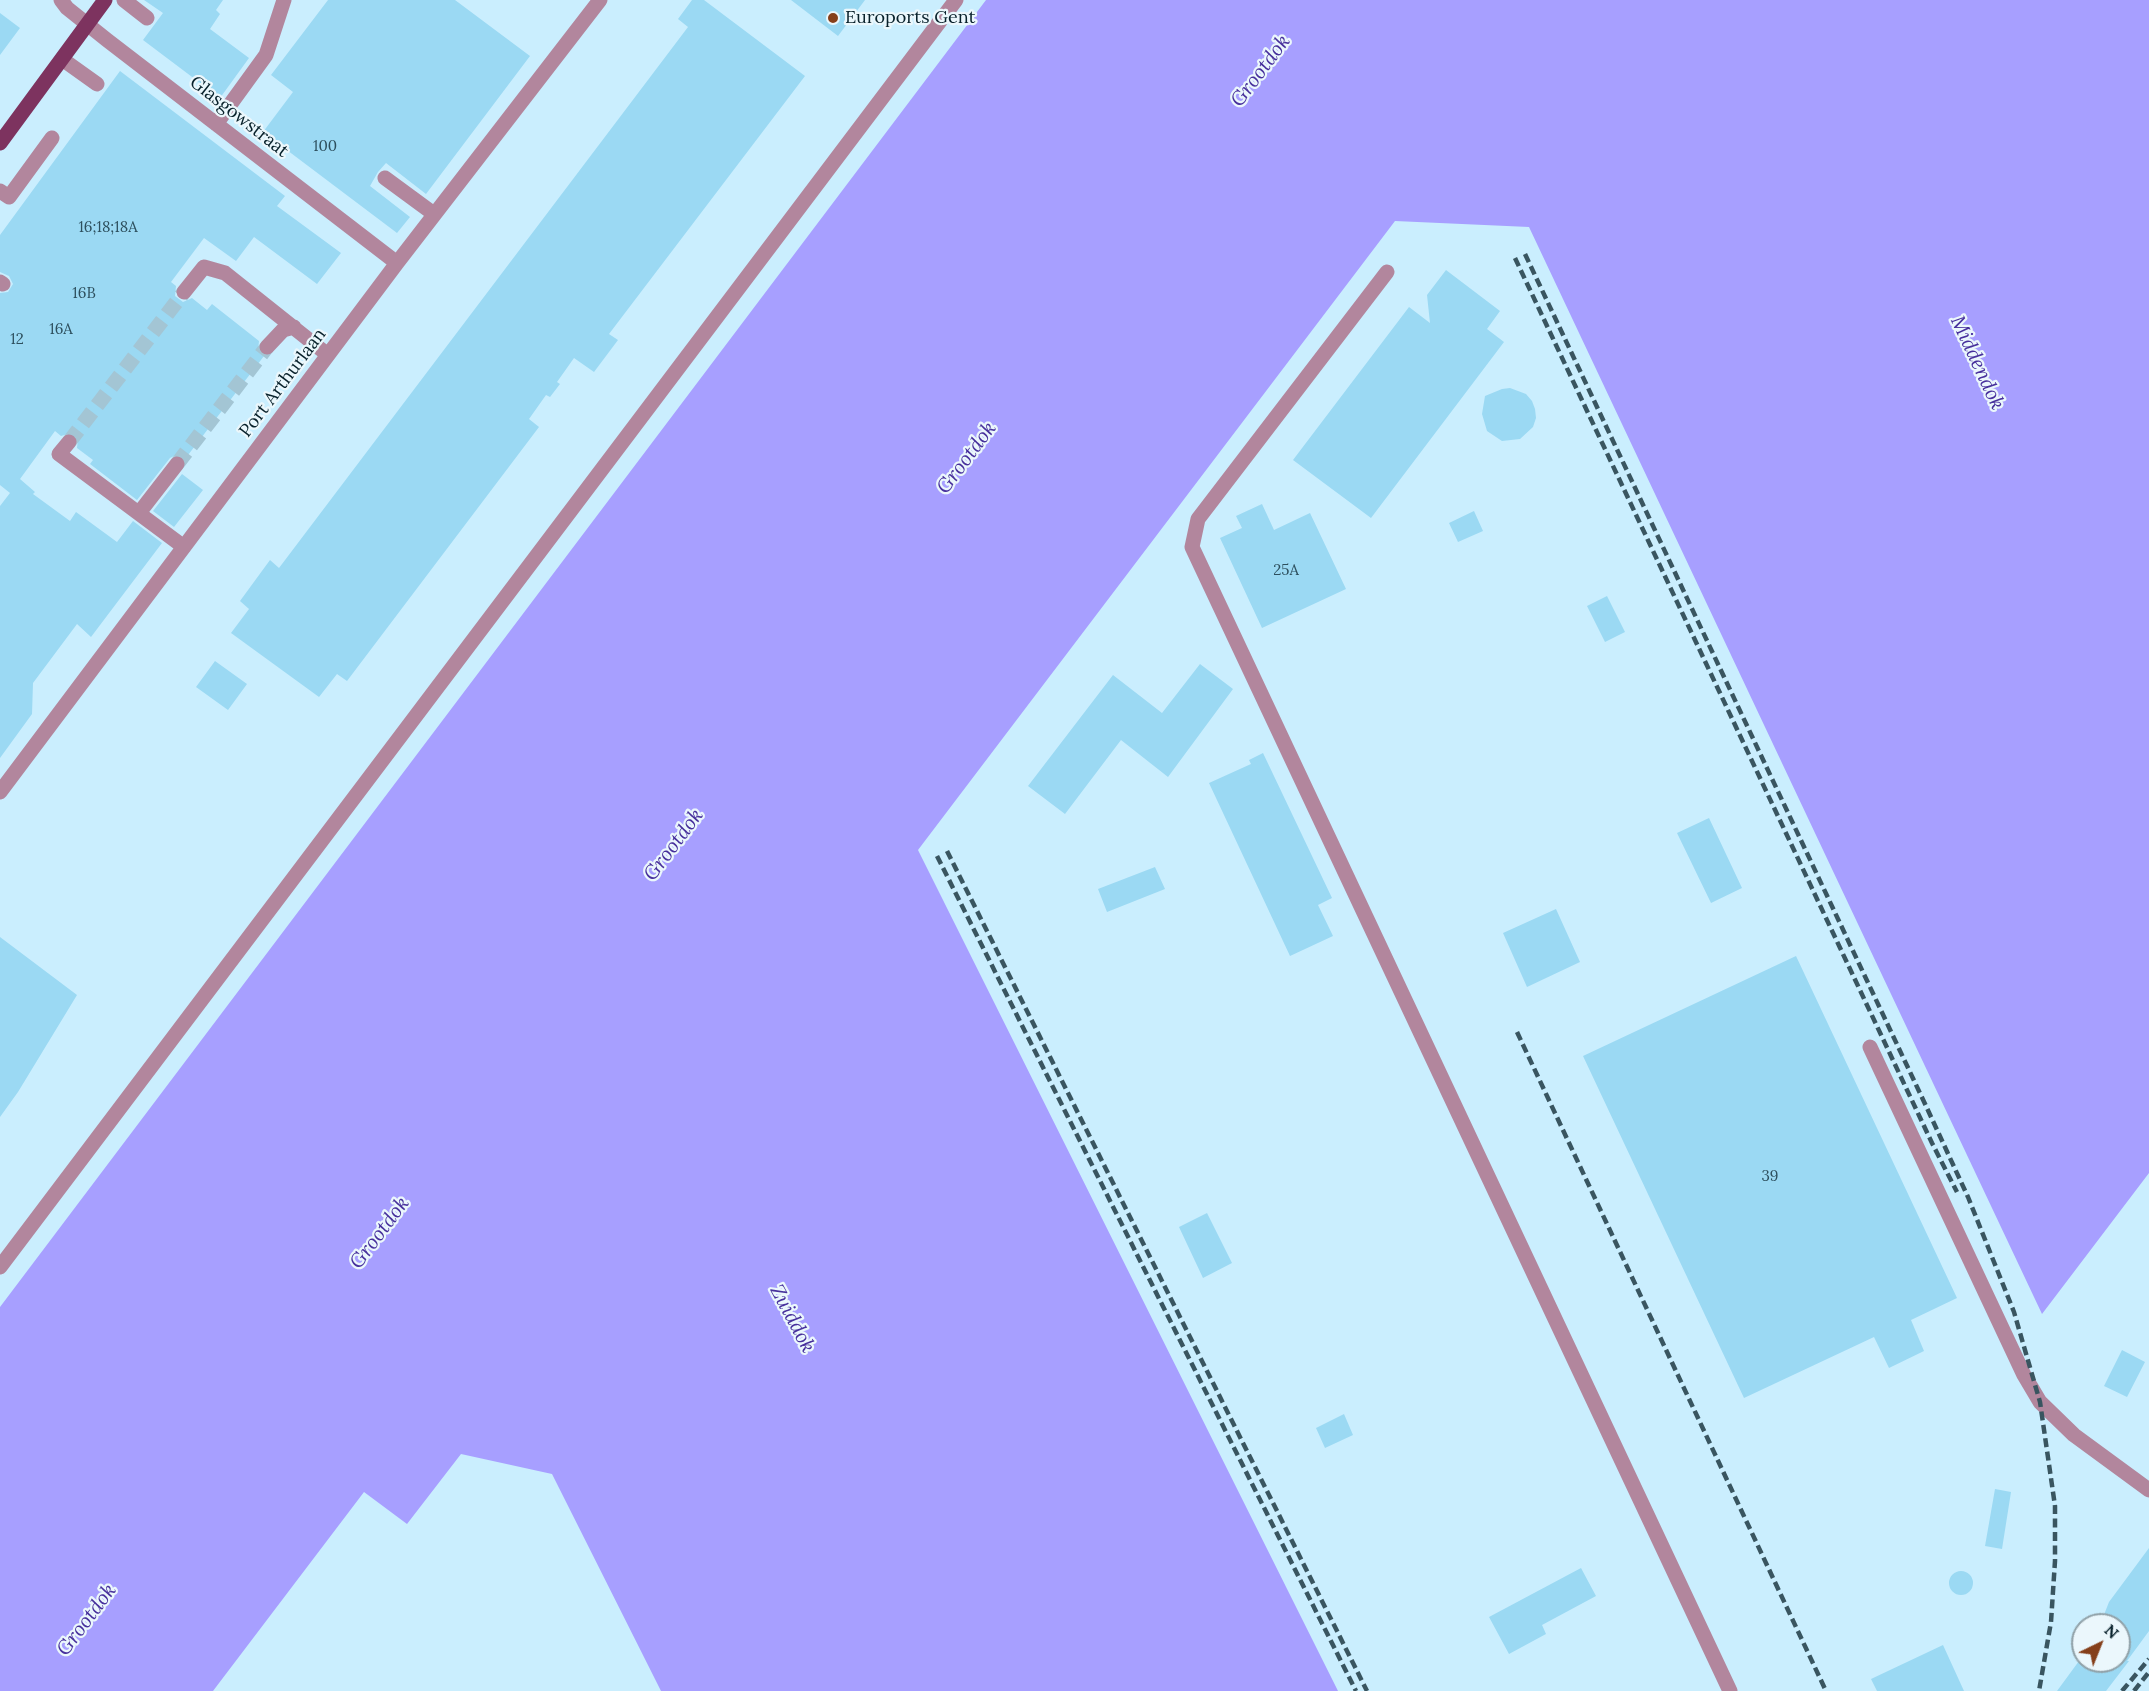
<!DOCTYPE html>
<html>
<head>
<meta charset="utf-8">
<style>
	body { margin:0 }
	#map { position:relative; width:2149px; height:1691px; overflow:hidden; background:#caeefe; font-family:Lora,serif }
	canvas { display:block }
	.north { position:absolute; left:2071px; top:1613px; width:60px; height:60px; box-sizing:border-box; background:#ebf7fc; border:2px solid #90a1a8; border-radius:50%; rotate:43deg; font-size:16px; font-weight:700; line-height:24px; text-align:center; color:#08212b }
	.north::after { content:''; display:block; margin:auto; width:21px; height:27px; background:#853f1a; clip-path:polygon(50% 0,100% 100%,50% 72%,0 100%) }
</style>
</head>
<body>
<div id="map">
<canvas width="2149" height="1691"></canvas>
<div class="north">N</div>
</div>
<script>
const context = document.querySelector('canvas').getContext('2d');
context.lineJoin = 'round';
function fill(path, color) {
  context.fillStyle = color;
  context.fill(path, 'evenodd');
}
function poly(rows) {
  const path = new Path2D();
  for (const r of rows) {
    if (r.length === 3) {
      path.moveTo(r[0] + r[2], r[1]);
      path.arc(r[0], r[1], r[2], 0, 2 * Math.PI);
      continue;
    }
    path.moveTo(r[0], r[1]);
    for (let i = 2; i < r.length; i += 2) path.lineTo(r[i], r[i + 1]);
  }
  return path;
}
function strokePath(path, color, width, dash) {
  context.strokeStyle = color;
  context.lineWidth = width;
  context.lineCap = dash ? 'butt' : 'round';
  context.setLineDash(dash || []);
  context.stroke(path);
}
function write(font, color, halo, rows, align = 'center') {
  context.font = font + ' Lora,serif';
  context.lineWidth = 4.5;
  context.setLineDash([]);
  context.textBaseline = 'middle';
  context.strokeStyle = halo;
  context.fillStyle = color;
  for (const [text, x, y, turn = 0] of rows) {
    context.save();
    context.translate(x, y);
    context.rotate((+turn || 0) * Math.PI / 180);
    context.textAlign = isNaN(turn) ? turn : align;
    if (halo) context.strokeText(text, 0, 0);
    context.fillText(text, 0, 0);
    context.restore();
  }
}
const water = poly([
	[986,0,2149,0,2149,1173,2042,1314,1529,227,1395,221,918,850,1338,1691,661,1691,552,1474,461,1454,407,1524,364,1492,213,1691,0,1691,0,1307]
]);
const building = poly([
	[144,0,223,0,216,10,220,14,210,29,249,58,220,98,143,40,163,13],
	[328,0,455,0,530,56,426,194,386,163,378,172,370,186,410,217,397,233,263,132,293,92,271,75],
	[692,0,704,0,805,76,609,334,618,340,594,372,574,358,557,382,560,384,550,397,546,395,529,419,539,427,347,681,337,674,319,697,231,633,249,609,240,601,270,560,279,568,688,27,678,19],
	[791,0,865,0,838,36],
	[0,13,20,28,0,55],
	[120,71,285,196,277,206,341,253,317,284,254,237,236,261,204,238,171,282,176,286,175,296,183,302,192,298,207,310,212,304,259,341,258,350,264,356,185,459,178,454,170,458,137,500,90,464,93,460,77,448,78,439,71,433,61,436,55,431,20,479,35,492,33,494,70,521,76,512,117,542,133,521,162,543,91,637,77,624,33,683,32,714,0,758,0,506,10,493,0,485,0,293,8,292,13,284,9,276,0,272,0,235],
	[1446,270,1500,311,1487,329,1504,342,1371,518,1293,460,1409,307,1430,323,1427,295],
	[1510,388,1526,394,1532,401,1535,409,1536,418,1533,427,1520,439,1502,441,1487,431,1482,414,1485,396,1502,389],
	[182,474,203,490,174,527,153,511],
	[1262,504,1274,530,1310,513,1346,589,1262,628,1220,538,1242,528,1236,516],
	[1474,511,1483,531,1458,542,1449,523],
	[1607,596,1625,632,1605,642,1587,606],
	[215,661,247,684,228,710,196,687],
	[1200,664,1233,689,1168,777,1121,740,1065,814,1028,786,1113,675,1162,713],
	[1263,753,1332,898,1318,905,1333,936,1290,956,1209,783,1251,764,1249,760],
	[1709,818,1742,888,1711,903,1677,833],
	[1155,867,1165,889,1107,912,1098,889],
	[1556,909,1580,962,1527,987,1503,933],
	[0,937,77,995,18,1092,0,1117],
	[1796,956,1957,1298,1911,1320,1924,1351,1889,1368,1874,1337,1744,1398,1583,1056],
	[1207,1213,1232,1263,1203,1278,1179,1227],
	[2122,1350,2145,1362,2127,1397,2104,1386],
	[1344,1414,1353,1435,1325,1448,1316,1428],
	[1995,1489,2011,1492,2002,1549,1985,1546],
	[2149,1548,2149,1631,2127,1661,2129,1661,2106,1691,2057,1691,2079,1661,2119,1661,2119,1625,2100,1625,2109,1602],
	[1581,1568,1596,1596,1542,1625,1546,1634,1509,1654,1489,1617],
	[1961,1583,12],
	[1943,1645,1964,1691,1877,1691,1871,1679]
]);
const minorTunnel = poly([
	[69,442,184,292],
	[177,464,267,347]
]);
const minor = poly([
	[61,0,67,8,107,40,397,263],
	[124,0,147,18],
	[62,59,97,84],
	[216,124,266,55,284,0],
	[385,178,434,214],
	[0,191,9,197,52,138],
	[1387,272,1198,519,1192,547,1730,1691],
	[0,282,3,284],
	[184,292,204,267,225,273,328,355],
	[267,347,283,330,294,327],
	[69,442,59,454,184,547],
	[139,513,177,464],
	[0,792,397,263,600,0],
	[1870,1047,2024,1375,2040,1402,2074,1435,2149,1490],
	[0,1267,956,0]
]);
const major = poly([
	[0,143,105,0]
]);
const rail = poly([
	[1525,254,1926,1106,1968,1197,2014,1312,2040,1402,2055,1506,2055,1561,2051,1622,2039,1691],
	[1515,258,1932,1143,1957,1192],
	[947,851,1367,1691],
	[937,856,1356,1691],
	[1517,1032,1826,1691],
	[2122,1691,2149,1659],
	[2134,1691,2149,1672]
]);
const markers = [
	[833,18,6,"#853f1a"]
];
const numberNames = [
	["100",325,147],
	["16;18;18A",108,228],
	["16B",84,294],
	["16A",61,330],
	["12",17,340],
	["25A",1286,571],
	["39",1770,1177]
];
const poiNames = [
	["Euroports Gent",845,18]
];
const streetNames = [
	["Glasgowstraat",239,117,38],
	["Port Arthurlaan",283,383,-53]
];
const waterNames = [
	["Grootdok",1261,71,-53],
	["Middendok",1977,363,65],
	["Grootdok",967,458,-53],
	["Grootdok",674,845,-53],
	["Grootdok",380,1233,-53],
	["Zuiddok",792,1319,62],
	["Grootdok",87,1620,-53]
];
fill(water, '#a79fff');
fill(building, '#9bd9f3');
strokePath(minorTunnel, '#a3c5d4', 15, [15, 8]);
strokePath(minor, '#b2869d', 15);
strokePath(major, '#7d335f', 15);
strokePath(rail, '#395560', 4.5, [9, 4.5]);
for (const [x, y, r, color] of markers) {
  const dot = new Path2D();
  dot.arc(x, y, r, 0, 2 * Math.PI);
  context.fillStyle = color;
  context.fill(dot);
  strokePath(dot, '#ebf7fc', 2);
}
write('15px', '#2d4f5d', null, numberNames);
write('18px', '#08212b', '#ebf7fc', poiNames, 'left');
write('18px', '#08212b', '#ebf7fc', streetNames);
write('italic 20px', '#47309c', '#ebf7fc', waterNames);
</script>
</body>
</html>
